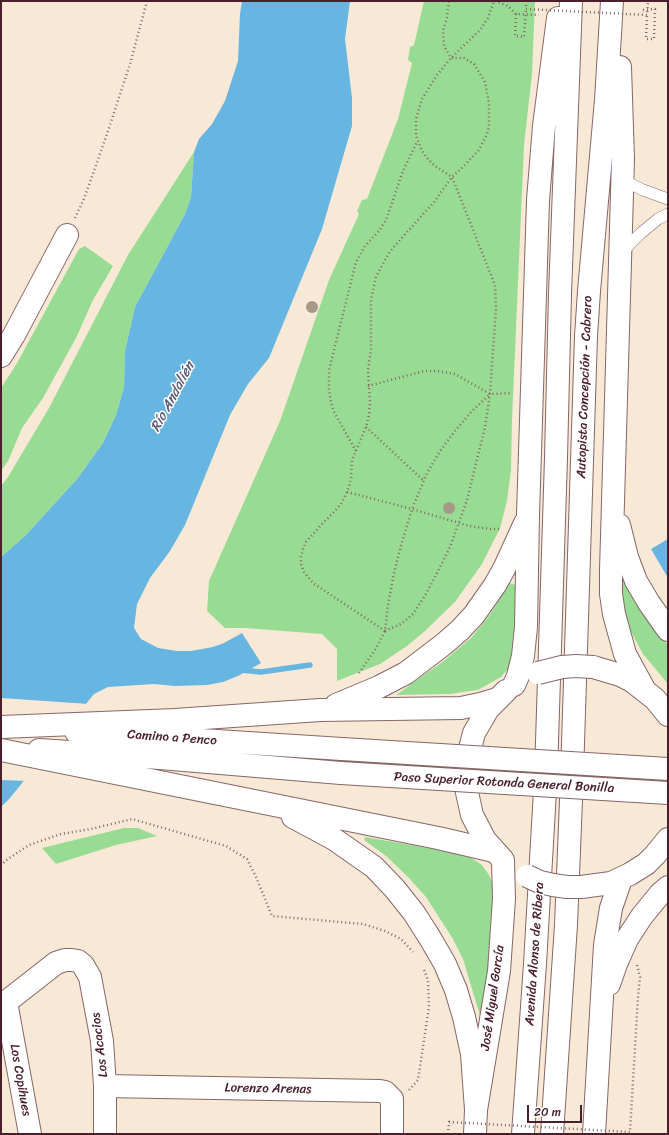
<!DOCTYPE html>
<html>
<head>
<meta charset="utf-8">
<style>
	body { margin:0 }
	#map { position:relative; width:669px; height:1135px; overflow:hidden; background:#f8e9d6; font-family:Sriracha,sans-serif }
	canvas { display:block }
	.frame { position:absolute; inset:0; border:2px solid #4a1f2b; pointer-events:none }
	.scale { position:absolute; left:527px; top:1105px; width:55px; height:18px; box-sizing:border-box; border:2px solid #4a1f2b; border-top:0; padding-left:5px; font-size:12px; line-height:14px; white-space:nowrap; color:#4a1f2b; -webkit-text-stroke:3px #fff; paint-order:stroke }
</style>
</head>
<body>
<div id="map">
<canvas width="669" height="1135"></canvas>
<div class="frame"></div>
<div class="scale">20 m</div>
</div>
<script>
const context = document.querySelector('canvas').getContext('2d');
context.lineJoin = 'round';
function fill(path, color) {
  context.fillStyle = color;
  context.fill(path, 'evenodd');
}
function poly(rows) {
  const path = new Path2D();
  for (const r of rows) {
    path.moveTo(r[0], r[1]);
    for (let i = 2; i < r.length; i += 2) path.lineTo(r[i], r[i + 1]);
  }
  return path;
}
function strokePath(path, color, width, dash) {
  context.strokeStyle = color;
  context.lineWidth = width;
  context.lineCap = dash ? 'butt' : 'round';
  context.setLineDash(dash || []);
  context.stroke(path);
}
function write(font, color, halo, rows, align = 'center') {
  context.font = font + ' Sriracha,sans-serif';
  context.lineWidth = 3;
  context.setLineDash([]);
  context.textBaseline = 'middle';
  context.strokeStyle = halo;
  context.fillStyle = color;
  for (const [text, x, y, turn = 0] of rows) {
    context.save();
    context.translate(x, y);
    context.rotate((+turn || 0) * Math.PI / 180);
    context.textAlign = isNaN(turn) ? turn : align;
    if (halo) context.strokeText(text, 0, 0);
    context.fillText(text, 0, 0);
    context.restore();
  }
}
const green = poly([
	[424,1,535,1,532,74,524,145,512,420,511,470,507,501,500,528,482,564,455,602,425,631,407,646,380,664,337,681,337,649,322,634,245,628,225,628,207,611,209,581,280,421,329,280,359,214,357,211,362,200,367,199,398,119,412,63,408,60,410,47,414,45],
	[194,152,191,197,185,214,135,307,125,351,124,387,116,415,103,443,77,479,25,536,1,557,1,486,8,477,49,408,128,255],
	[85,246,113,266,93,300,76,338,43,398,22,428,8,461,1,471,1,388,16,365,79,249],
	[626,578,658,633,668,645,668,684,643,654,629,628,624,612,619,581],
	[510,583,518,586,514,647,508,669,501,677,478,690,463,692,450,694,396,695,445,660,472,637,489,616],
	[124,828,138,828,157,836,116,845,56,864,42,848],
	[365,837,456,853,470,857,482,865,489,875,494,886,495,920,482,1022,463,959,453,939,426,897,408,877,386,856,364,840]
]);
const water = poly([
	[242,1,350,1,345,39,352,98,352,126,322,229,269,358,248,384,230,415,185,525,170,551,150,578,137,604,134,628,141,639,158,648,177,651,191,651,213,647,224,643,242,633,261,663,238,676,223,682,207,685,175,686,154,684,108,687,94,694,10,798,1,807,1,557,25,536,77,479,103,443,116,415,124,387,125,351,135,307,185,214,191,197,194,152,199,139,212,124,225,101,238,61,240,14],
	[668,539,668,578,651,549]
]);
const pier = poly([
	[1,698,89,704,26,781,1,780]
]);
const stream = poly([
	[241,670,261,672,310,665]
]);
const path = poly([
	[495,1,508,6,516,14,539,15],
	[643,10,655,9,654,39,646,39,647,15],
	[75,218,84,199,107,134,130,64,147,1],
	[368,386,424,371,436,371,455,374,490,394,512,393],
	[366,427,424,481],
	[356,451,334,412,331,402,329,390,329,370,356,262,365,246,379,231,386,220,403,171,417,142],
	[347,492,412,509,469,526,491,529,500,529],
	[385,631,313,583,304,572,301,564,301,557,303,549,306,542,322,524,332,514,341,504,347,492,351,479,352,460,366,427,369,415,370,402,368,371,371,349,371,299,376,277,386,258,392,249,434,202,452,177,463,167,479,150,487,134,489,127,489,103,485,82,474,64,464,58,451,58,444,46,443,30,447,18,449,1],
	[385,631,401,624,413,614,426,594,438,571,450,547,467,500,485,427,490,394,496,309,495,285,452,177,435,166,428,159,422,151,416,136,416,119,422,99,437,75,451,58,480,30,488,18,494,1],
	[359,673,375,650,385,631,388,605,394,573,402,542,412,509,427,473,440,451,455,431,471,412,489,395],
	[1,866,5,861,29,845,61,834,91,829,132,819,226,846,247,859,256,877,272,916,363,924,385,931,401,939,413,952],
	[637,965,640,977,638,997],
	[409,1090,418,1080,429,1007,428,980,424,970]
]);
const lane = poly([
	[623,180,643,190,668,199],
	[622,252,641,233,658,219,668,214]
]);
const street = poly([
	[1,356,14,335,67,235],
	[6,1002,30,1134],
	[1,1006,56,963,65,960,72,960,78,961,83,965,90,977,102,1041,105,1086,105,1134],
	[105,1086,380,1091,385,1092,392,1099,392,1134]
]);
const primary = poly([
	[593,667,620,675,632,681,655,699,668,715],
	[76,732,342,749],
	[39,750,160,758,341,773],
	[503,860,485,840,472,815,466,788,465,774,467,760,474,733,488,709,506,691],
	[581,887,611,883,630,874,646,864,655,855,668,839],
	[609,984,616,964,627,939,642,916,660,894,668,887],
	[475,1134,476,1110,499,971,504,899,503,861],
	[594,1134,605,945,611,908,621,879]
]);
const highway = poly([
	[620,67,623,159,611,570,611,594,614,614,625,654,644,689],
	[619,525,627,557,636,581,649,603,668,630],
	[514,685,518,676,523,656,526,627,528,515,538,200,544,126,558,18],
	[336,705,379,687,406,673,444,644,460,630,474,615,495,585,504,569,525,523],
	[1,727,175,720,320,710,461,708,480,704,497,699],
	[1,750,438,838,494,851],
	[293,817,334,839,374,867,395,889,414,913,430,938,445,964,456,990,464,1017,472,1054,476,1110],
	[523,1134,535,964,546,773,556,458,560,294,571,1],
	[552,1134,566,925,572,775,586,336,589,291,606,100,612,1]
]);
const pathBridge = poly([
	[526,1,526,9,647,15,648,1],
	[516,14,515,36,524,37,526,9],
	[448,1134,449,1122,630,1132,638,997]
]);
const primaryBridge = poly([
	[538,673,562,667,576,666,593,667],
	[342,749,668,769],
	[341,773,668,793],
	[527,876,540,882,553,885,567,887,581,887]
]);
const trees = [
	[312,307],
	[449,508]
];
const streetNames = [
	["Autopista Concepción - Cabrero",585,387,-88],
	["Camino a Penco",172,738,4],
	["Paso Superior Rotonda General Bonilla",504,783,3],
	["Avenida Alonso de Ribera",535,954,-86],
	["José Miguel García",493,998,-82],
	["Los Acacios",100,1045,-97],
	["Los Copihues",20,1080,80],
	["Lorenzo Arenas",268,1089,1]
];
const waterNames = [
	["Río Andalién",173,397,-62]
];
fill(green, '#98dc94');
fill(water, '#67b5e1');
fill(pier, '#f8e9d6');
strokePath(stream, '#67b5e1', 5.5);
strokePath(lane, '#876667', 12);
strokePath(street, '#876667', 24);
strokePath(primary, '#876667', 24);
strokePath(highway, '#876667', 24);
strokePath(path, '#876667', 2.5, [1, 3]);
strokePath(lane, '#fff', 11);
strokePath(street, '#fff', 22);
strokePath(primary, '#fff', 22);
strokePath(highway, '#fff', 22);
strokePath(primaryBridge, '#876667', 24, []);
strokePath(pathBridge, '#876667', 2.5, [1, 3]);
strokePath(primaryBridge, '#fff', 22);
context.fillStyle = '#a59989';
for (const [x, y] of trees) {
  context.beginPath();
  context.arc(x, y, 6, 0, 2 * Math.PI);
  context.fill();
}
write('13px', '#4a1f2b', '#fff', streetNames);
write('italic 14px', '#565b74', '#fff', waterNames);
</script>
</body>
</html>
